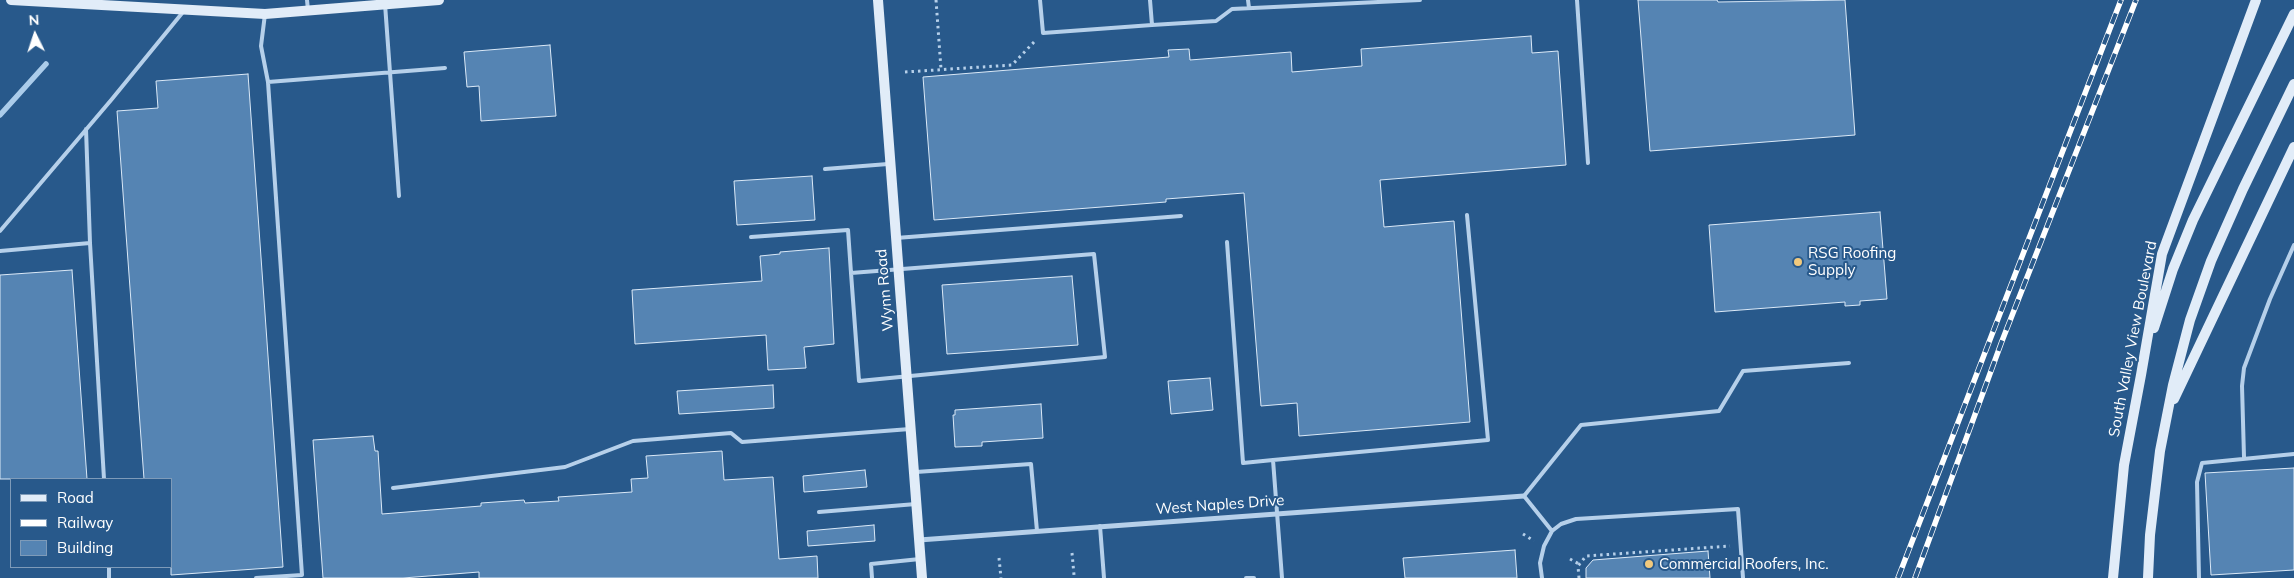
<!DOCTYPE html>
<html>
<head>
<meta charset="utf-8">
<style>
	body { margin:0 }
	#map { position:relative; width:2294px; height:578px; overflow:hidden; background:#28598b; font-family:Mulish,sans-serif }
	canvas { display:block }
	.legend { position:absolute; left:10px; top:478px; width:162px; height:90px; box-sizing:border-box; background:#28598b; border:1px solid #7e9bb9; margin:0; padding:6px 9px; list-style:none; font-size:15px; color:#fff }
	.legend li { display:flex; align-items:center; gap:10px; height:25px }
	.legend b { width:25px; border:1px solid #7e9bb9 }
	.north { position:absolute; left:10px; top:10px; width:50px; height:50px; -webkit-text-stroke:4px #28598b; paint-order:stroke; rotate:356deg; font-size:14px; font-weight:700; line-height:20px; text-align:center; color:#fff }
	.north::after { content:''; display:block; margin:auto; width:18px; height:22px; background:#fff; clip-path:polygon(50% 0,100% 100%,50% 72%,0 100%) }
</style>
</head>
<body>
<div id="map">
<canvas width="2294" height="578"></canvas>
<ul class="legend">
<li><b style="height:6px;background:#e1ecf8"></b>Road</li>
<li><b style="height:6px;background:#fff"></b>Railway</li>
<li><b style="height:14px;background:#5584b3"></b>Building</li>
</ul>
<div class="north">N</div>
</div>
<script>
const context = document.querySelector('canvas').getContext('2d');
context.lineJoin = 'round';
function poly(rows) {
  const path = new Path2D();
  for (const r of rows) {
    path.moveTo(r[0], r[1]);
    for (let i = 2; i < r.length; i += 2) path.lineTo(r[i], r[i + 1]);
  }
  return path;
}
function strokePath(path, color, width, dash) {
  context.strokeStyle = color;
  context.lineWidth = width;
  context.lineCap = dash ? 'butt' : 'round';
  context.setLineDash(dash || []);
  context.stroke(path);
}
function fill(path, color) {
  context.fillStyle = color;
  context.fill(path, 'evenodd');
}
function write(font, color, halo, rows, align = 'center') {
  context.font = font + ' Mulish,sans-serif';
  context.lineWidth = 4;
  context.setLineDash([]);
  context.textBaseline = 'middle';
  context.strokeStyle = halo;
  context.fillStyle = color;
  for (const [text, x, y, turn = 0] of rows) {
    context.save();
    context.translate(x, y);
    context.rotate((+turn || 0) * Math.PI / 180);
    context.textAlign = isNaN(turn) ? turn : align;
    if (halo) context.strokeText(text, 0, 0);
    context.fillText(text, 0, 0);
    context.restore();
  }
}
const stream = poly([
	[0,115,46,64]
]);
const building = poly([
	[1638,0,1717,0,1718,2,1845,0,1855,135,1650,151,1638,0],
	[1531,36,1532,53,1558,51,1566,165,1380,180,1384,227,1454,221,1470,422,1299,436,1297,403,1261,406,1244,193,1166,199,1166,202,934,220,923,77,1169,57,1168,50,1189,49,1190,60,1291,52,1292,72,1362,66,1361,49,1531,36],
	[550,45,556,116,481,121,479,86,467,87,464,52,550,45],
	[248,74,283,567,171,575,171,479,144,479,117,111,158,108,156,81,248,74],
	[812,176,815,220,737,225,734,181,812,176],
	[1880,212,1887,299,1860,301,1860,305,1845,306,1845,302,1715,312,1709,225,1880,212],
	[829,248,834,344,804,347,806,368,768,370,766,335,635,344,632,290,762,281,760,256,780,254,780,252,829,248],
	[72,270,87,479,0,479,0,275,72,270],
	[1072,276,1078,345,947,354,942,285,1072,276],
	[1210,378,1213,410,1171,414,1168,381,1210,378],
	[773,385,774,408,679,414,677,391,773,385],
	[1041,404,1043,438,982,442,982,446,955,447,953,415,955,415,955,410,1041,404],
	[373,436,375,451,378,451,382,514,481,506,481,503,524,500,525,503,559,501,558,497,632,492,631,479,648,478,646,456,722,451,724,480,773,477,779,559,817,556,818,578,479,578,479,572,403,578,323,578,313,440,373,436],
	[2294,468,2294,570,2211,575,2205,473,2294,468],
	[865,470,867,487,804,492,803,476,865,470],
	[874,525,875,541,808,546,807,531,874,525],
	[1515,550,1517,578,1405,578,1403,558,1515,550],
	[1708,551,1710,578,1586,578,1586,568,1593,560,1708,551]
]);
const path = poly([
	[936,0,941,69],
	[905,72,1012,65,1036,40],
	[1523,534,1534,541],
	[1072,553,1074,575],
	[999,558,1001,578],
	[1570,559,1579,564],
	[1579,578,1578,566,1586,556,1730,546]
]);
const lane = poly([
	[307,0,308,10],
	[1040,0,1043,33,1152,25,1150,0],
	[1248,0,1249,8],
	[1577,0,1588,163],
	[385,4,399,196],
	[1152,25,1216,21,1232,9,1420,0],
	[268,82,445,68],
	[86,129,90,243,104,479],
	[825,169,888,164],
	[0,231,112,99,183,12],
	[751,237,848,230,851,273,1094,254,1105,357,859,381,851,273],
	[896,238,1181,216],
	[1227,242,1243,463,1273,460,1282,578],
	[0,251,90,243],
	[2244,457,2242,386,2244,368,2270,299,2294,245],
	[1273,460,1488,440,1467,215],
	[916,472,1031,464,1037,531],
	[393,488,565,467,633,441,731,433,742,442,910,429],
	[819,512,916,504],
	[1100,526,1104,578],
	[1552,531,1561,524,1576,519,1738,509,1743,578],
	[109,567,109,578],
	[256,578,302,575,268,82,261,46,265,14],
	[872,578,871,564,920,559],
	[1246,578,1254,578],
	[1542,578,1540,563,1544,546,1552,531,1524,496,1581,425,1719,411,1743,371,1849,363],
	[2199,578,2197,482,2202,463,2294,454]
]);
const street = poly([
	[919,540,1524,496]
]);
const secondary = poly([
	[11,0,265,14,439,0],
	[878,0,922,578],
	[2154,328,2173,269,2193,220,2294,14],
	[2174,399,2294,147],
	[2113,578,2124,465,2141,375,2162,254,2256,0],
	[2148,578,2150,535,2160,451,2173,385,2190,320,2211,261,2243,189,2294,84]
]);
const rail = poly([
	[1898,578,2121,0],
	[1915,578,2002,341,2136,0]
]);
const markers = [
	[1798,262,5,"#f1c97d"],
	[1649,564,5,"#f1c97d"]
];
const poiNames = [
	["RSG Roofing",1808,253],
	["Supply",1808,270],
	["Commercial Roofers, Inc.",1659,564]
];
const streetNames = [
	["Wynn Road",885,290,-95],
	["South Valley View Boulevard",2133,339,-79],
	["West Naples Drive",1220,505,-4]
];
strokePath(stream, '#abccea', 5.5);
fill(building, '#5584b3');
strokePath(building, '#dbe9f7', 1);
strokePath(path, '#b6d0ea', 3, [2.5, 4]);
strokePath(lane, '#b6d0ea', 4);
strokePath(street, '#b6d0ea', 5);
strokePath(secondary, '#e1ecf8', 10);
strokePath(rail, '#fff', 5.5);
strokePath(rail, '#28598b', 4, [11]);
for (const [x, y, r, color] of markers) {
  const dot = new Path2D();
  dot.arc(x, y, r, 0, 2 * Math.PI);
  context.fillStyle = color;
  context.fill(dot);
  strokePath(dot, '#28598b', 2);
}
write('15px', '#fff', '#28598b', poiNames, 'left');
write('15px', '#fff', '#28598b', streetNames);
</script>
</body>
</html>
